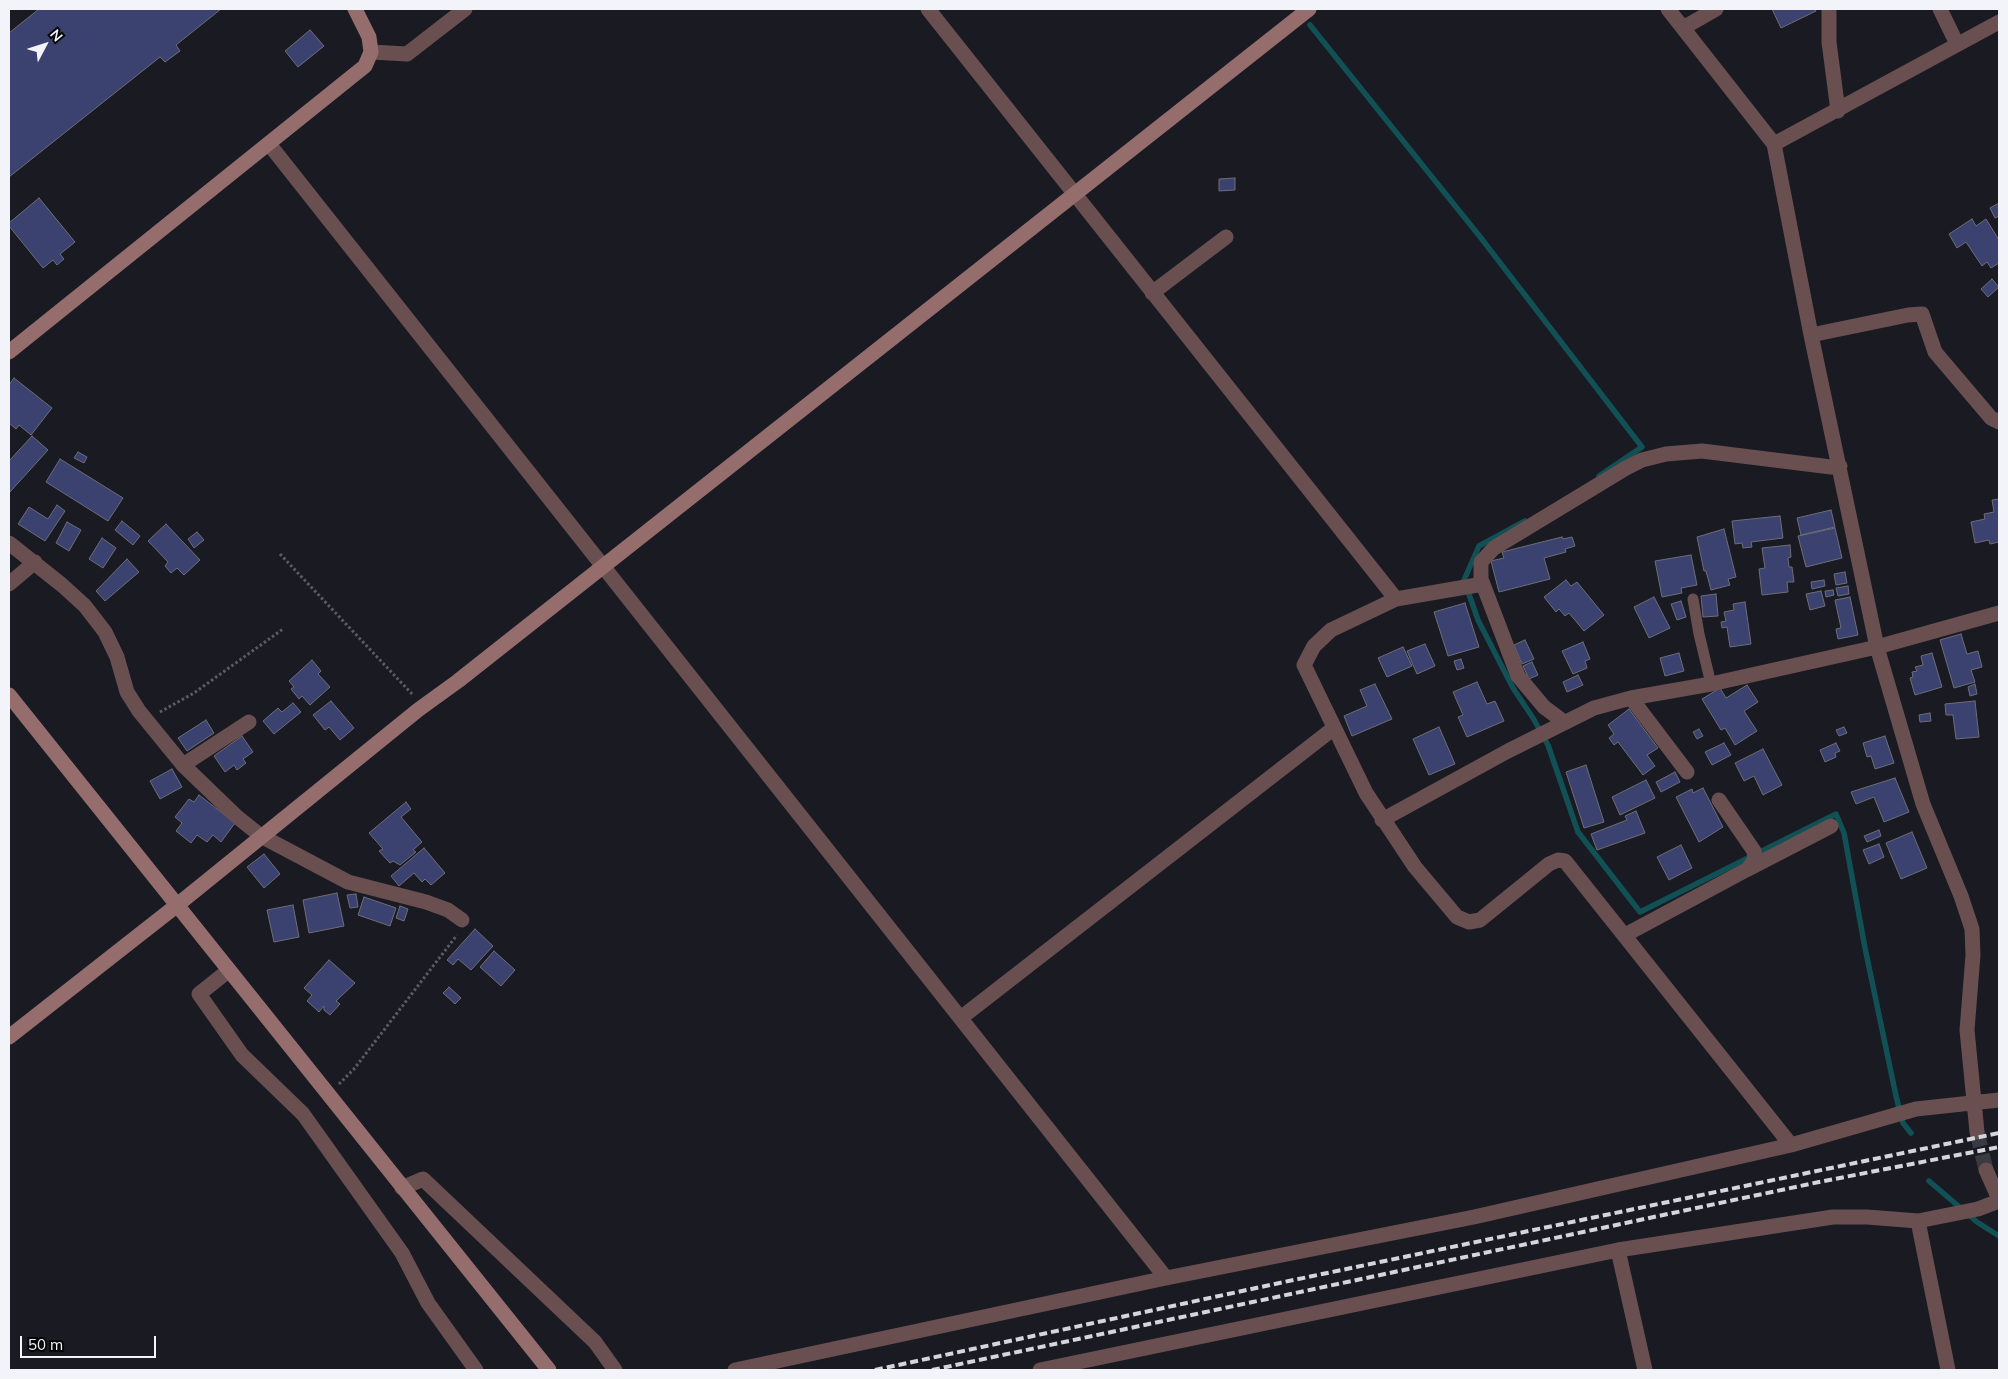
<!DOCTYPE html>
<html>
<head>
<meta charset="utf-8">
<style>
	body { margin:0 }
	#map { position:relative; width:2008px; height:1379px; overflow:hidden; background:#191a22; font-family:Mulish,sans-serif }
	canvas { display:block }
	.frame { position:absolute; inset:0; border:10px solid #f3f4fa; pointer-events:none }
	.north { position:absolute; left:20px; top:20px; width:50px; height:50px; -webkit-text-stroke:4px #050608; paint-order:stroke; rotate:50deg; font-size:14px; font-weight:700; line-height:20px; text-align:center; color:#f3f4fa }
	.north::after { content:''; display:block; margin:auto; width:18px; height:22px; background:#f3f4fa; clip-path:polygon(50% 0,100% 100%,50% 72%,0 100%) }
	.scale { position:absolute; left:20px; top:1336px; width:136px; height:22px; box-sizing:border-box; border:2px solid #f3f4fa; border-top:0; padding-left:6px; font-size:15px; line-height:18px; white-space:nowrap; color:#f3f4fa; -webkit-text-stroke:4px #050608; paint-order:stroke }
</style>
</head>
<body>
<div id="map">
<canvas width="2008" height="1379"></canvas>
<div class="frame"></div>
<div class="north">N</div>
<div class="scale">50 m</div>
</div>
<script>
const context = document.querySelector('canvas').getContext('2d');
context.lineJoin = 'round';
function poly(rows) {
  const path = new Path2D();
  for (const r of rows) {
    path.moveTo(r[0], r[1]);
    for (let i = 2; i < r.length; i += 2) path.lineTo(r[i], r[i + 1]);
  }
  return path;
}
function strokePath(path, color, width, dash) {
  context.strokeStyle = color;
  context.lineWidth = width;
  context.lineCap = dash ? 'butt' : 'round';
  context.setLineDash(dash || []);
  context.stroke(path);
}
function fill(path, color) {
  context.fillStyle = color;
  context.fill(path, 'evenodd');
}
const stream = poly([
	[1310,25,1481,238,1642,447,1599,476],
	[1525,521,1479,546,1464,580,1478,620,1513,688,1533,718,1548,745,1578,832,1640,912,1836,814,1844,833,1865,948,1896,1096,1903,1123,1911,1133],
	[1929,1181,1977,1222,1999,1236]
]);
const building = poly([
	[39,9,221,9,176,45,180,51,165,62,160,57,9,177,9,33,39,9],
	[1772,9,1815,9,1816,11,1781,28,1772,9],
	[310,30,324,46,298,67,285,51,310,30],
	[1235,178,1235,190,1219,191,1219,179,1235,178],
	[39,198,75,242,60,254,64,259,57,265,53,260,43,268,9,226,9,223,39,198],
	[1999,203,1999,216,1995,218,1990,208,1999,203],
	[1972,219,1976,226,1986,219,1999,240,1999,263,1991,268,1987,262,1982,266,1966,242,1957,248,1949,234,1972,219],
	[1992,279,1999,287,1988,297,1981,289,1992,279],
	[14,378,52,408,31,435,19,425,16,429,9,423,9,385,14,378],
	[32,436,48,450,9,493,9,461,32,436],
	[78,452,87,457,84,463,74,458,78,452],
	[60,459,123,498,108,521,46,482,60,459],
	[1999,499,1999,542,1990,544,1989,540,1975,543,1971,522,1985,519,1984,514,1994,512,1992,500,1999,499],
	[57,505,65,511,45,541,18,524,29,507,48,519,57,505],
	[1831,510,1835,527,1801,535,1797,518,1831,510],
	[1780,516,1783,538,1751,542,1752,547,1743,548,1742,543,1735,544,1732,521,1780,516],
	[122,521,140,536,133,545,115,530,122,521],
	[67,522,81,530,69,551,56,543,67,522],
	[166,524,200,560,184,575,177,568,171,573,165,566,168,562,148,541,166,524],
	[1835,528,1842,558,1806,567,1798,536,1835,528],
	[1724,529,1736,577,1728,579,1730,585,1711,590,1706,571,1704,571,1697,537,1724,529],
	[197,532,204,540,194,548,188,539,197,532],
	[1562,537,1563,539,1572,537,1575,546,1565,549,1566,552,1544,558,1550,579,1499,592,1491,561,1504,558,1502,552,1562,537],
	[102,538,116,548,103,568,89,559,102,538],
	[1790,545,1791,557,1788,558,1789,567,1792,567,1794,582,1787,582,1788,592,1762,595,1759,569,1765,568,1762,548,1790,545],
	[1691,555,1697,585,1681,588,1682,593,1662,597,1655,561,1691,555],
	[127,559,139,572,105,601,96,591,127,559],
	[1845,572,1847,583,1836,585,1834,574,1845,572],
	[1566,580,1571,586,1577,582,1604,615,1584,631,1569,613,1565,616,1559,609,1556,612,1544,597,1566,580],
	[1824,580,1825,586,1812,589,1811,582,1824,580],
	[1848,586,1849,594,1838,596,1836,588,1848,586],
	[1833,590,1834,595,1826,597,1825,591,1833,590],
	[1821,591,1825,606,1810,610,1806,594,1821,591],
	[1716,594,1718,616,1703,617,1701,596,1716,594],
	[1654,597,1670,628,1649,638,1634,607,1654,597],
	[1850,597,1858,635,1838,639,1836,629,1841,628,1835,600,1850,597],
	[1681,601,1686,617,1677,620,1671,604,1681,601],
	[1745,602,1751,644,1730,647,1727,627,1722,628,1721,622,1726,621,1724,612,1734,610,1733,604,1745,602],
	[1465,603,1479,647,1448,656,1434,612,1465,603],
	[1961,634,1967,654,1978,651,1982,667,1971,670,1975,682,1954,688,1940,640,1961,634],
	[1525,640,1534,659,1522,664,1514,645,1525,640],
	[1583,642,1590,659,1585,661,1587,668,1573,674,1562,651,1583,642],
	[1425,644,1435,666,1417,674,1407,651,1425,644],
	[1403,647,1412,666,1387,677,1378,658,1403,647],
	[1679,653,1684,671,1665,676,1660,658,1679,653],
	[1932,653,1942,687,1915,695,1910,678,1913,677,1912,672,1917,671,1915,667,1923,665,1921,656,1932,653],
	[1461,659,1464,668,1457,670,1454,661,1461,659],
	[312,660,321,671,318,674,330,687,310,705,302,696,299,699,291,689,294,687,289,681,312,660],
	[1532,662,1538,675,1529,679,1523,666,1532,662],
	[1578,675,1583,685,1567,692,1563,682,1578,675],
	[1477,682,1487,704,1495,701,1504,721,1467,737,1458,717,1463,715,1453,692,1477,682],
	[1375,684,1392,719,1352,736,1344,716,1367,706,1360,690,1375,684],
	[1975,684,1977,694,1970,696,1968,687,1975,684],
	[1747,685,1758,702,1744,711,1757,731,1735,745,1725,728,1721,730,1702,699,1720,688,1726,698,1747,685],
	[331,701,354,728,340,740,329,727,325,730,313,715,331,701],
	[1975,701,1979,737,1956,739,1953,715,1946,715,1945,704,1975,701],
	[293,703,301,712,274,734,263,721,278,708,282,712,293,703],
	[1629,709,1658,748,1647,755,1655,766,1643,775,1618,742,1614,745,1609,738,1614,734,1608,725,1629,709],
	[1930,713,1931,721,1920,722,1919,715,1930,713],
	[206,720,214,733,187,751,178,738,206,720],
	[1439,727,1455,764,1429,775,1413,739,1439,727],
	[1844,727,1847,733,1839,736,1836,730,1844,727],
	[1699,729,1703,736,1697,739,1693,732,1699,729],
	[242,736,253,752,243,759,246,763,237,770,234,765,225,772,214,756,242,736],
	[1885,736,1894,763,1875,769,1871,756,1867,757,1863,743,1885,736],
	[1724,743,1731,755,1712,765,1705,752,1724,743],
	[1836,743,1840,751,1835,753,1836,757,1825,762,1820,750,1836,743],
	[1763,749,1782,785,1763,795,1754,776,1744,781,1735,763,1763,749],
	[1586,765,1604,822,1584,828,1566,772,1586,765],
	[172,769,182,787,160,799,150,781,172,769],
	[1675,772,1680,782,1661,792,1656,782,1675,772],
	[1895,778,1909,812,1884,822,1874,797,1856,804,1851,792,1895,778],
	[1646,780,1655,798,1620,815,1612,797,1646,780],
	[1703,788,1723,827,1699,842,1676,797,1692,789,1693,793,1703,788],
	[199,795,235,823,221,842,213,835,207,842,197,835,191,843,176,831,182,823,175,817,189,799,194,802,199,795],
	[406,802,411,809,401,817,422,842,413,850,416,852,400,865,393,861,390,863,379,851,383,849,369,833,406,802],
	[1636,811,1645,833,1597,850,1591,834,1627,820,1625,816,1636,811],
	[1879,830,1881,836,1867,842,1864,836,1879,830],
	[1912,832,1927,868,1901,879,1886,843,1912,832],
	[1879,844,1884,857,1869,864,1863,850,1879,844],
	[1681,845,1692,868,1669,880,1657,857,1681,845],
	[424,848,445,873,431,885,425,879,422,882,414,873,399,886,391,876,424,848],
	[264,854,280,874,264,888,247,867,264,854],
	[337,893,344,926,309,933,303,900,337,893],
	[356,894,358,907,350,908,347,895,356,894],
	[364,897,396,908,390,926,358,915,364,897],
	[293,905,299,937,274,942,267,910,293,905],
	[400,906,408,909,404,921,396,918,400,906],
	[475,929,493,946,471,970,458,959,453,965,447,960,475,929],
	[494,951,515,970,501,986,480,967,494,951],
	[329,960,355,983,336,1001,340,1004,330,1015,324,1010,324,1006,319,1012,307,1001,312,995,304,988,329,960],
	[449,987,461,998,455,1004,443,993,449,987]
]);
const streetTunnel = poly([
	[1977,1132,1986,1170]
]);
const path = poly([
	[280,554,413,695],
	[160,712,194,693,283,629],
	[339,1084,354,1069,457,935]
]);
const lane = poly([
	[1693,599,1699,634,1711,684]
]);
const street = poly([
	[928,9,1396,599,1331,630,1314,646,1304,665,1366,793,1415,867,1457,917,1469,922,1480,920,1549,864,1558,860,1565,861,1791,1145],
	[1668,9,1774,144,1811,335,1877,647,1923,804,1961,896,1972,929,1973,955,1967,1030,1977,1132],
	[1829,9,1829,42,1838,111],
	[1940,9,1957,44],
	[1683,28,1716,9],
	[371,52,407,54,465,9],
	[269,144,1166,1278],
	[1774,144,1999,22],
	[1152,293,1226,237],
	[1811,335,1908,315,1922,314,1935,352,1991,418,1999,422],
	[9,543,62,585,85,606,105,632,117,657,127,692,139,711,183,765,236,816,261,836,348,882,426,902,448,910,462,920],
	[9,584,35,562],
	[1396,599,1483,584],
	[1631,698,1687,772],
	[1564,722,1544,707,1518,676,1481,579,1481,562,1494,548,1626,468,1642,460,1666,454,1702,451,1831,467,1840,466],
	[183,765,249,722],
	[1382,820,1508,751,1594,708,1631,698,1711,684,1877,647,1999,613],
	[1748,869,1831,826],
	[1625,935,1748,869,1755,859,1754,851,1719,800],
	[228,971,199,994,242,1055,303,1114,402,1253,428,1303,476,1370],
	[962,1017,1334,728],
	[1986,1170,1999,1199],
	[402,1188,423,1179,595,1342,615,1370],
	[1918,1221,1948,1370],
	[1618,1250,1645,1370],
	[735,1370,1166,1278,1474,1217,1791,1145,1916,1109,1999,1100],
	[1040,1370,1618,1250,1833,1217,1867,1217,1918,1221,1978,1209,1999,1201]
]);
const secondary = poly([
	[9,352,365,66,371,52,369,37,355,9],
	[9,695,549,1370],
	[9,1037,176,906,418,710,458,681,1309,9]
]);
const rail = poly([
	[875,1370,1284,1282,1999,1133],
	[932,1370,1819,1182,1999,1147]
]);
strokePath(stream, '#115155', 5.5);
fill(building, '#3c426f');
strokePath(building, '#6c6e78', 1);
strokePath(streetTunnel, '#3a3b42', 15, [15, 8]);
strokePath(path, '#5c5d64', 3, [2.5, 2.5]);
strokePath(lane, '#694f50', 11);
strokePath(street, '#694f50', 15);
strokePath(secondary, '#956d6d', 15);
strokePath(rail, '#d5d6dc', 4, [8, 4]);
</script>
</body>
</html>
